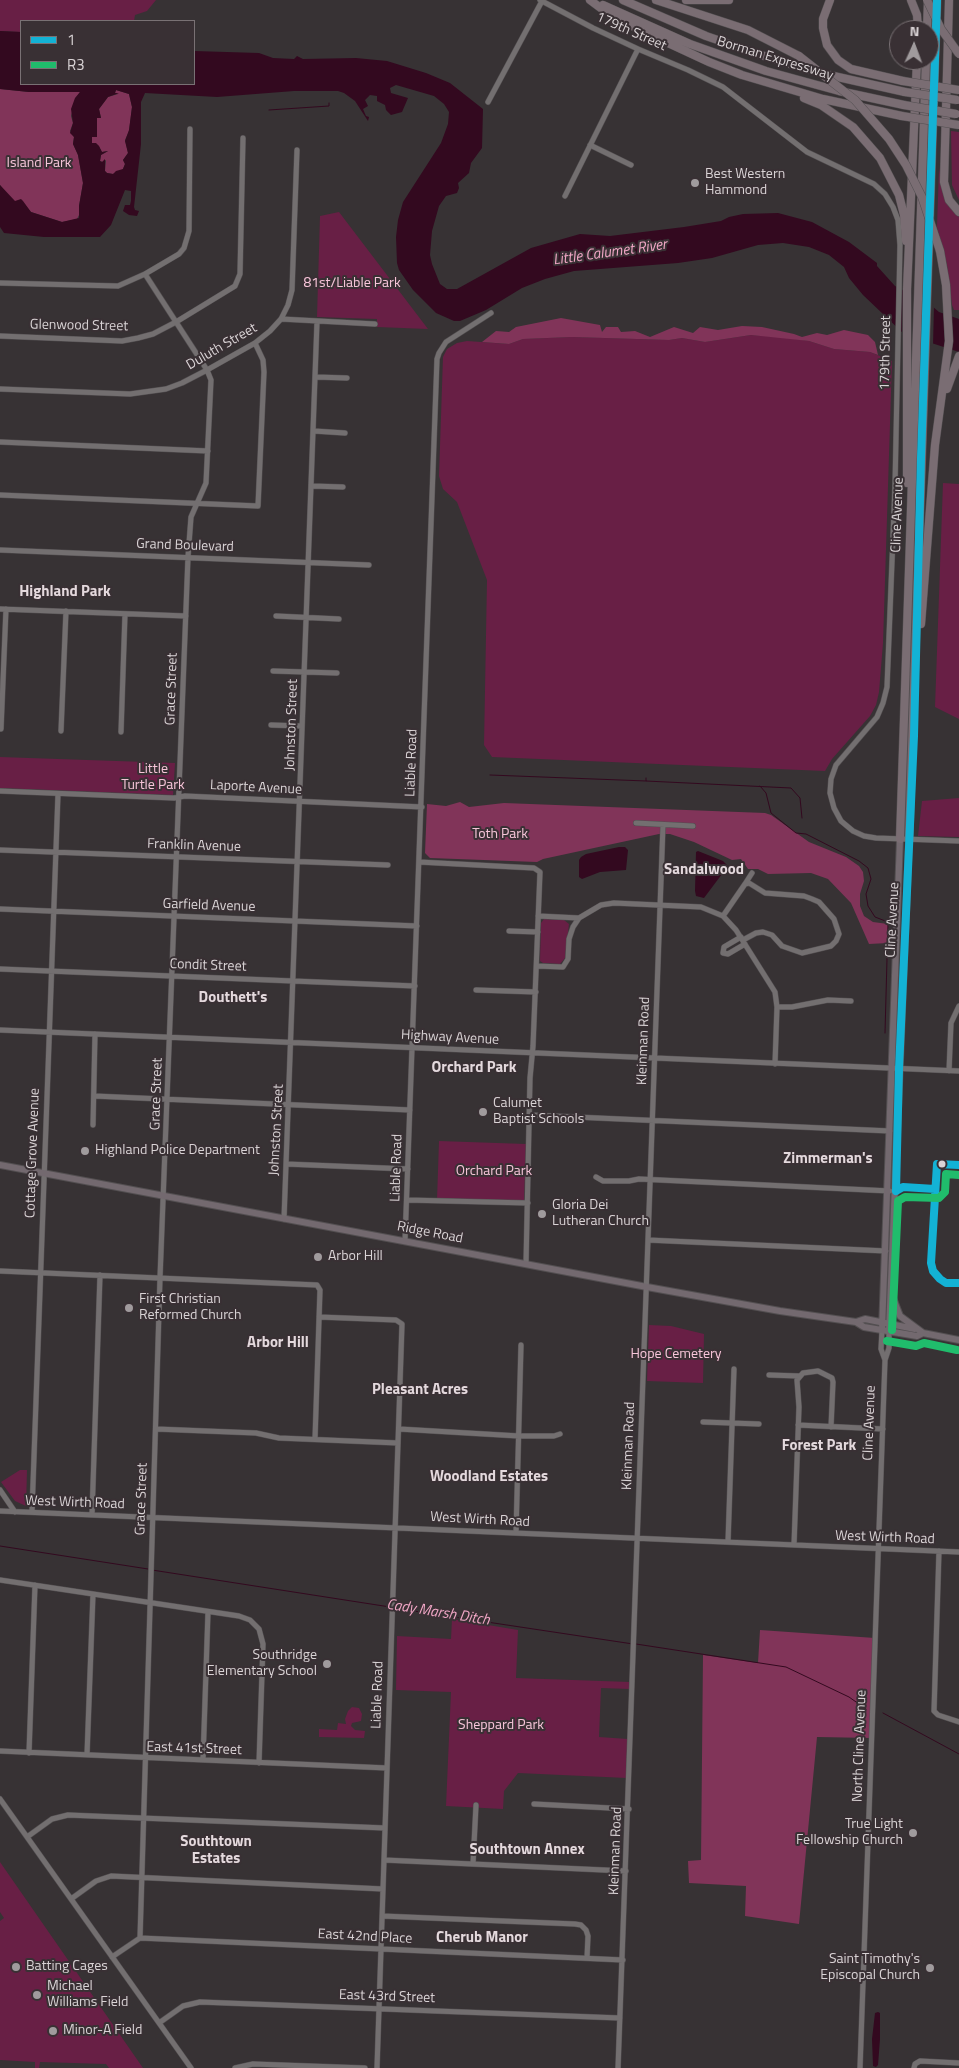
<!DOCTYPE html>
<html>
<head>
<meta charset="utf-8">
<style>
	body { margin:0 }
	#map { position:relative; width:959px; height:2068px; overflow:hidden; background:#373234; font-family:"Titillium Web",sans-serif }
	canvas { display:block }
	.legend { position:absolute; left:20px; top:20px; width:175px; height:65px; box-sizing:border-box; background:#393034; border:1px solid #797174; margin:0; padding:6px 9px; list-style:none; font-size:15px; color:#d9d3d5 }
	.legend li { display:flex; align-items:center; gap:10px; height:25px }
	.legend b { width:25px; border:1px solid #797174 }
	.north { position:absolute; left:889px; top:20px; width:50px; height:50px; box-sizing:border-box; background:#393034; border:1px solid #797174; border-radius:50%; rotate:2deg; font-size:14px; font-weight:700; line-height:20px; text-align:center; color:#d9d3d5 }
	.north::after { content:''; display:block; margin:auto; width:18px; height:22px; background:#a09b9d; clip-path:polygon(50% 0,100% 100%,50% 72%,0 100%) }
</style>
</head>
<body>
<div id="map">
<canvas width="959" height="2068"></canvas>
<ul class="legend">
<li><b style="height:6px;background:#13b2d5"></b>1</li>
<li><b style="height:6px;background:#20bc6c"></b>R3</li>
</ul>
<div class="north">N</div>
</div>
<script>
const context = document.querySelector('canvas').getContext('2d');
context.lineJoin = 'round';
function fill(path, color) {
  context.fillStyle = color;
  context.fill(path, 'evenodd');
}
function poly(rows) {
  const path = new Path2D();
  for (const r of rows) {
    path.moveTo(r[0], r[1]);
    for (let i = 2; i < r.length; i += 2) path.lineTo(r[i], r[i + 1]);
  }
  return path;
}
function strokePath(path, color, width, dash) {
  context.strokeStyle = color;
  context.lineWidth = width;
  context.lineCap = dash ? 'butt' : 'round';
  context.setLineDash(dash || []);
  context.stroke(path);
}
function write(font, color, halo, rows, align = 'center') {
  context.font = font + ' "Titillium Web",sans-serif';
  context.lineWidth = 4;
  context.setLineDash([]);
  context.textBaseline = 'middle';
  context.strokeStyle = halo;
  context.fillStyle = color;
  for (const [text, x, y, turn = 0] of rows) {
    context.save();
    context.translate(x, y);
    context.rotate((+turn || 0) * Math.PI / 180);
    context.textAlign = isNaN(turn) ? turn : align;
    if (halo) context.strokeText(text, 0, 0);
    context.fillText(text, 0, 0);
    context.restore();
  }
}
const green = poly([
	[0,0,156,0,147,11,135,15,134,21,21,21,21,32,0,31],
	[951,131,959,132,959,200,952,185],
	[939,168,944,198,949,206,959,217,959,310,954,310,952,305,947,265,937,227],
	[339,212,428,329,377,327,377,319,317,317,320,216],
	[751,335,780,337,809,341,834,349,870,352,892,361,883,643,879,692,876,705,870,716,832,759,825,771,492,757,484,745,487,580,457,502,443,489,439,476,443,357,447,349,457,343,467,341,509,344,523,339,572,337,669,340,682,338,705,342],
	[943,483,959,484,959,719,935,707],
	[0,757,175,763,173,795,0,788],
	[959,798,959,837,918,836,922,801],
	[544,919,564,920,569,924,565,958,560,964,543,963,540,961,541,923],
	[439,1141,526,1144,524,1202,437,1200],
	[649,1325,671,1326,704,1334,703,1383,647,1381],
	[20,1470,27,1470,26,1506,15,1501,1,1482],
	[452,1619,518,1630,516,1678,630,1682,630,1689,601,1688,599,1737,628,1739,627,1778,518,1773,504,1791,503,1809,446,1806,451,1692,396,1690,397,1636,451,1639],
	[352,1707,359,1708,362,1714,361,1721,352,1723,351,1726,355,1730,365,1731,364,1738,319,1737,319,1729,337,1730,338,1723,346,1724,345,1719,348,1711],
	[0,1862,143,2068,109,2068,106,2064,40,2062,39,2068,35,2068,35,2062,0,2060,0,1921,4,1918,0,1912]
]);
const forest = poly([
	[0,89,29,92,80,92,75,100,71,116,73,123,70,131,74,137,73,144,78,155,83,183,79,206,79,215,77,219,62,222,31,212,25,205,15,202,9,197,0,185],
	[116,90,129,94,132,107,129,131,125,140,128,153,123,160,125,164,122,171,113,174,107,173,105,171,106,160,103,162,100,161,101,155,108,151,102,152,98,145,92,143,92,137,95,137,97,118,101,118,99,109,108,97,118,94,115,93],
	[561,318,600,325,602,332,606,327,618,327,621,332,635,331,650,337,674,327,693,333,700,327,718,330,742,326,762,327,794,334,802,337,817,333,827,335,844,330,868,335,875,342,878,355,870,352,834,349,809,341,751,335,705,342,682,338,669,340,572,337,523,339,509,344,482,342,496,331,509,332,516,327],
	[460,802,469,807,504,803,765,813,771,815,809,842,846,857,859,866,863,872,864,881,860,894,860,906,864,916,873,922,888,924,888,943,869,944,851,903,828,879,811,873,768,874,758,869,748,869,741,859,732,860,694,842,670,834,659,834,543,859,537,862,430,858,425,853,427,804,446,806],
	[760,1630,875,1638,872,1738,817,1737,799,1924,745,1916,746,1886,689,1883,688,1861,701,1860,703,1655,758,1663]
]);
const water = poly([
	[0,31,21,32,21,84,194,84,194,51,259,53,273,58,294,59,297,56,303,59,356,58,387,61,426,73,450,83,483,109,482,148,471,163,469,173,458,183,459,188,457,193,446,196,439,206,432,231,430,255,432,264,440,284,447,289,457,289,531,248,580,234,610,236,684,227,721,221,729,217,743,214,778,213,812,222,849,242,877,263,877,266,895,286,932,306,939,312,959,319,959,352,904,334,863,295,849,278,844,267,829,255,809,247,783,243,758,245,712,258,678,263,574,271,545,279,522,288,486,310,460,321,454,321,436,313,413,290,399,270,397,263,396,237,398,220,403,202,441,143,448,124,449,112,444,104,434,96,396,85,390,88,391,93,408,98,402,112,391,115,386,110,385,105,377,101,377,96,370,95,365,100,368,106,363,109,366,116,369,117,368,121,355,101,344,93,338,91,294,91,217,97,145,93,141,102,141,144,134,207,135,210,139,211,137,216,129,215,123,211,125,205,130,205,131,201,131,191,125,190,111,225,100,237,44,237,4,233,0,227,0,185,15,201,21,199,23,201,31,212,62,222,79,218,79,206,83,183,78,155,73,144,74,137,70,133,73,123,71,109,75,98,80,92,29,92,0,89],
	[116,90,129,94,132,107,129,130,125,141,128,153,123,160,125,164,123,169,116,171,113,174,107,173,105,171,105,159,102,162,100,161,101,155,108,151,102,152,99,146,96,143,92,143,92,137,97,137,97,118,101,118,99,109,108,97,119,93,115,93],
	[619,847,625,847,628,850,626,870,600,872,582,879,579,877,579,860,581,857,586,854],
	[698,851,723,861,728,866,704,898,696,896,695,891,696,852],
	[878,2012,880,2013,880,2039,878,2065,876,2067,873,2066,872,2039,875,2013]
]);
const pier = poly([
	[903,288,934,305,933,346,916,342,902,335]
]);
const stream = poly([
	[269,110,329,106,329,103],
	[490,775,646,781],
	[646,778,646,781,791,788,800,798,802,818],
	[760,786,766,793,771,813,796,833,806,834,859,861,868,868,871,879,866,894,868,906,875,917,888,922,885,1033],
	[0,1546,148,1569],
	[152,1570,390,1607],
	[394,1608,633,1644],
	[636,1644,786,1667,849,1697,866,1709],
	[883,1713,959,1754]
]);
const minor = poly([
	[540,0,593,28,638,49,688,70,723,87,807,152,874,184,885,194,893,207,898,220,900,245,895,486,887,687,883,703,877,717,836,765,831,779,830,793,834,808,841,821,853,831,864,836,876,838,959,841],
	[488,102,542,1],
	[590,145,631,165],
	[565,196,638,49],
	[0,283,118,286,145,274,179,254,184,248,189,231,190,129],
	[281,319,375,324],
	[0,336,122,341,138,338,153,334,176,322,235,286,240,274,243,138],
	[316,377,347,378],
	[0,389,130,394,166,389,182,383,207,370,255,343,270,331,281,319,288,305,292,290,297,150],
	[314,431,345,433],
	[0,442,208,451],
	[312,486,343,487],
	[0,495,258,506,264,372,263,360,255,343],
	[0,550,369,565],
	[0,609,186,616],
	[276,616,339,619],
	[273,671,337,673],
	[271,725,302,726],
	[1,729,6,609],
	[61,731,66,611],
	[121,732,125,614],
	[0,791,174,798,185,796,422,807],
	[636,823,693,826],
	[0,850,388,865],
	[419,862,534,868,540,872,533,1046,530,1078,526,1264],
	[745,884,752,873],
	[0,909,417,926],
	[538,916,579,918,601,905,614,903,701,907,723,916,736,930,775,992,777,1007,775,1064],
	[723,916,745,884,749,883,765,893,804,896,812,899,819,902,834,919,839,934,836,941,831,946,802,953,782,946,772,935,763,932,756,933,743,940],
	[509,931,538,932],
	[741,937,724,947,723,953,728,954,745,944],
	[537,966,563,967,568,959,569,939,573,927,579,918],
	[0,969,415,986],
	[476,990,536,992],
	[777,1007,792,1007,828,1000,851,1001],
	[0,1030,959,1071],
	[949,1071,951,1023,959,1006],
	[94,1096,410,1110],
	[530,1115,890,1131],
	[93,1125,95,1034],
	[286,1164,408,1169],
	[596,1177,603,1181,629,1181,639,1179,890,1191],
	[407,1200,528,1203],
	[284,1219,317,322],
	[648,1240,886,1251],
	[405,1241,437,359,439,353,446,342,491,313],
	[0,1271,317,1285,320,1290,315,1439],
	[319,1317,396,1320,402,1324,377,2068],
	[882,1330,881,1349,885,1360],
	[769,1375,799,1376],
	[703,1422,759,1424],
	[798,1425,883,1429],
	[156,1429,256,1433,279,1438,398,1443],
	[399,1429,519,1436,554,1436,560,1434],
	[0,1490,15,1512],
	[0,1511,959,1552],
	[32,1512,58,794],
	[92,1515,100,1275],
	[516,1533,521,1345],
	[728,1542,734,1369],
	[794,1545,799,1407,797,1380,803,1373,818,1371,832,1378,833,1382,831,1427],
	[939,1551,934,1711,938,1715,959,1722],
	[0,1580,239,1616,250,1620,259,1629,263,1644,259,1763],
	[0,1751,387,1768],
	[29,1753,35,1585],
	[87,1755,93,1594],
	[203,1760,208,1612],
	[0,1799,191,2068],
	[534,1804,629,1809],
	[27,1837,52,1819,68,1815,385,1828],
	[384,1860,626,1871],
	[473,1864,476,1805],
	[71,1899,96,1881,111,1876,383,1889],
	[382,1916,575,1924,581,1925,586,1930,588,1936,587,1958],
	[140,1938,160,1278,188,557,191,517,206,483,211,380,207,370,145,274],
	[112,1957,140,1938,623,1960],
	[159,2023,183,2006,200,2002,620,2018],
	[235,2068,253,2064,365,2068],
	[618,2068,663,825],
	[860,2068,885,1360,889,1348,889,1331],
	[914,2068,915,2064,920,2061,959,2063]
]);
const major = poly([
	[0,1165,647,1287,780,1311,856,1322,864,1327,917,1336,923,1333],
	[893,1298,900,1316,923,1333,959,1340],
	[856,1322,865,1319,915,1329],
	[882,1330,900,839],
	[889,1331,909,839]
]);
const highway = poly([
	[590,0,610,15,638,29,709,62,742,75,823,99,902,116],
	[623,0,706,36,770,58,820,73,905,92],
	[656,0,748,30,799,56],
	[686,0,729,0],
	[830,0,823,19,823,28,827,45,838,60,851,69,903,81],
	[911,0,917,15,918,30],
	[949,0,944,182,949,200,959,212],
	[603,5,690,44,766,71,839,91,904,105],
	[927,30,928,0],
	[804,98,821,105,853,127,880,158,899,195,904,215,906,241],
	[947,389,959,356],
	[907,483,907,289,917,60],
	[921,624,935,445,949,341,946,285,940,251],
	[900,839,926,60],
	[909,839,937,0]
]);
const highwayBridge = poly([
	[927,0,941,29,959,54],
	[799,56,855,100,889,139,906,165,922,197,940,251],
	[903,81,959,90],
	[905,92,957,100],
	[904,105,956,114],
	[902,116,959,125]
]);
const bus1 = poly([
	[959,1165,937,1164,931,1263,933,1271,940,1279,946,1283,959,1283],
	[896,1191,899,1069,914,736,921,458,937,0],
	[896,1191,903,1187,935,1189]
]);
const bus2 = poly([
	[892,1330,898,1201,905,1197,939,1198,945,1192,946,1174,959,1175],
	[887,1341,916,1346,924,1343,957,1350]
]);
const markers = [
	[695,183,5,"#a09b9d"],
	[483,1112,5,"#a09b9d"],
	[85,1151,5,"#a09b9d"],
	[942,1164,4.5,"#d9d3d5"],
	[542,1214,5,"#a09b9d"],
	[318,1257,5,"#a09b9d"],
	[129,1308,5,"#a09b9d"],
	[327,1664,5,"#a09b9d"],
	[913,1833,5,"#a09b9d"],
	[16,1967,5,"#a09b9d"],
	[930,1968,5,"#a09b9d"],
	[37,1995,5,"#a09b9d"],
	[53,2031,5,"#a09b9d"]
];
const streetNames = [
	["179th Street",631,32,24],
	["Borman Expressway",775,59,17],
	["Glenwood Street",79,326,1],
	["Duluth Street",222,347,-30],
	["179th Street",886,353,-89],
	["Cline Avenue",898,515,-88],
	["Grand Boulevard",185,546,2],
	["Grace Street",172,689,-88],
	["Johnston Street",292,725,-88],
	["Liable Road",412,763,-88],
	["Laporte Avenue",256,788,3],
	["Franklin Avenue",194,846,2],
	["Garfield Avenue",209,906,2],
	["Cline Avenue",893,920,-87],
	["Condit Street",208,966,2],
	["Highway Avenue",450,1038,3],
	["Kleinman Road",644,1041,-88],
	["Grace Street",157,1094,-88],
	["Johnston Street",277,1130,-87],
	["Cottage Grove Avenue",33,1153,-88],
	["Liable Road",397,1168,-88],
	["Ridge Road",430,1233,11],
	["Cline Avenue",870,1423,-88],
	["Kleinman Road",629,1446,-88],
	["Grace Street",142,1499,-88],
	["West Wirth Road",75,1503,2],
	["West Wirth Road",480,1520,3],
	["West Wirth Road",885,1538,2],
	["Liable Road",378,1695,-88],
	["North Cline Avenue",860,1746,-88],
	["East 41st Street",194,1749,2],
	["Kleinman Road",616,1851,-88],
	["East 42nd Place",365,1937,3],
	["East 43rd Street",387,1997,2]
];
const parkNames = [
	["Island Park",39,164],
	["81st/Liable Park",352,284],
	["Little",153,770],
	["Turtle Park",153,786],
	["Toth Park",500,835],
	["Orchard Park",494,1172],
	["Hope Cemetery",676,1355],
	["Sheppard Park",501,1726]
];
const poiNames = [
	["Best Western",705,175],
	["Hammond",705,191],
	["Calumet",493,1104],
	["Baptist Schools",493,1120],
	["Highland Police Department",95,1151],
	["Gloria Dei",552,1206],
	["Lutheran Church",552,1222],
	["Arbor Hill",328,1257],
	["First Christian",139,1300],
	["Reformed Church",139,1316],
	["Southridge",317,1656,"right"],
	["Elementary School",317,1672,"right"],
	["True Light",903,1825,"right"],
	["Fellowship Church",903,1841,"right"],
	["Saint Timothy's",920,1960,"right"],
	["Episcopal Church",920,1976,"right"],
	["Batting Cages",26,1967],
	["Michael",47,1987],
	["Williams Field",47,2003],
	["Minor-A Field",63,2031]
];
const waterNames = [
	["Little Calumet River",610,253,-8],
	["Cady Marsh Ditch",438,1613,9]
];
const neighbourhoodNames = [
	["Highland Park",65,592],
	["Sandalwood",704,870],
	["Douthett's",233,998],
	["Orchard Park",474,1068],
	["Zimmerman's",828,1159],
	["Arbor Hill",278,1343],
	["Pleasant Acres",420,1390],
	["Forest Park",819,1446],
	["Woodland Estates",489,1477],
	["Southtown",216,1842],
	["Estates",216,1859],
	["Southtown Annex",527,1850],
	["Cherub Manor",482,1938]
];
fill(green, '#681f45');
fill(forest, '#813459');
fill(water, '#33091f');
fill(pier, '#373234');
strokePath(stream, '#33091f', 1);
strokePath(minor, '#534f51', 6);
strokePath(major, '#534f51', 8);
strokePath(highway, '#534f51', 9);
strokePath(minor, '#736f70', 5);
strokePath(major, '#73696f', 6);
strokePath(highway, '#7a6d73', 8);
strokePath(highwayBridge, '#534f51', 9, []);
strokePath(highwayBridge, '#7a6d73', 8);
strokePath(bus1, '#13b2d5', 8);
strokePath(bus2, '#20bc6c', 8);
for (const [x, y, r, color] of markers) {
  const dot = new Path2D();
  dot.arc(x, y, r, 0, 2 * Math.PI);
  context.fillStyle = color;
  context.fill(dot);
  strokePath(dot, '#393034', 2);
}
write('14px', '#d9d3d5', '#393034', streetNames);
write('14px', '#f7c5d9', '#393034', parkNames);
write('14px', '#d9d3d5', '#393034', poiNames, 'left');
write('italic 15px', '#f1a7c6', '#393034', waterNames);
write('bold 15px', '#e4d9dd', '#393034', neighbourhoodNames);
</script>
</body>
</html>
